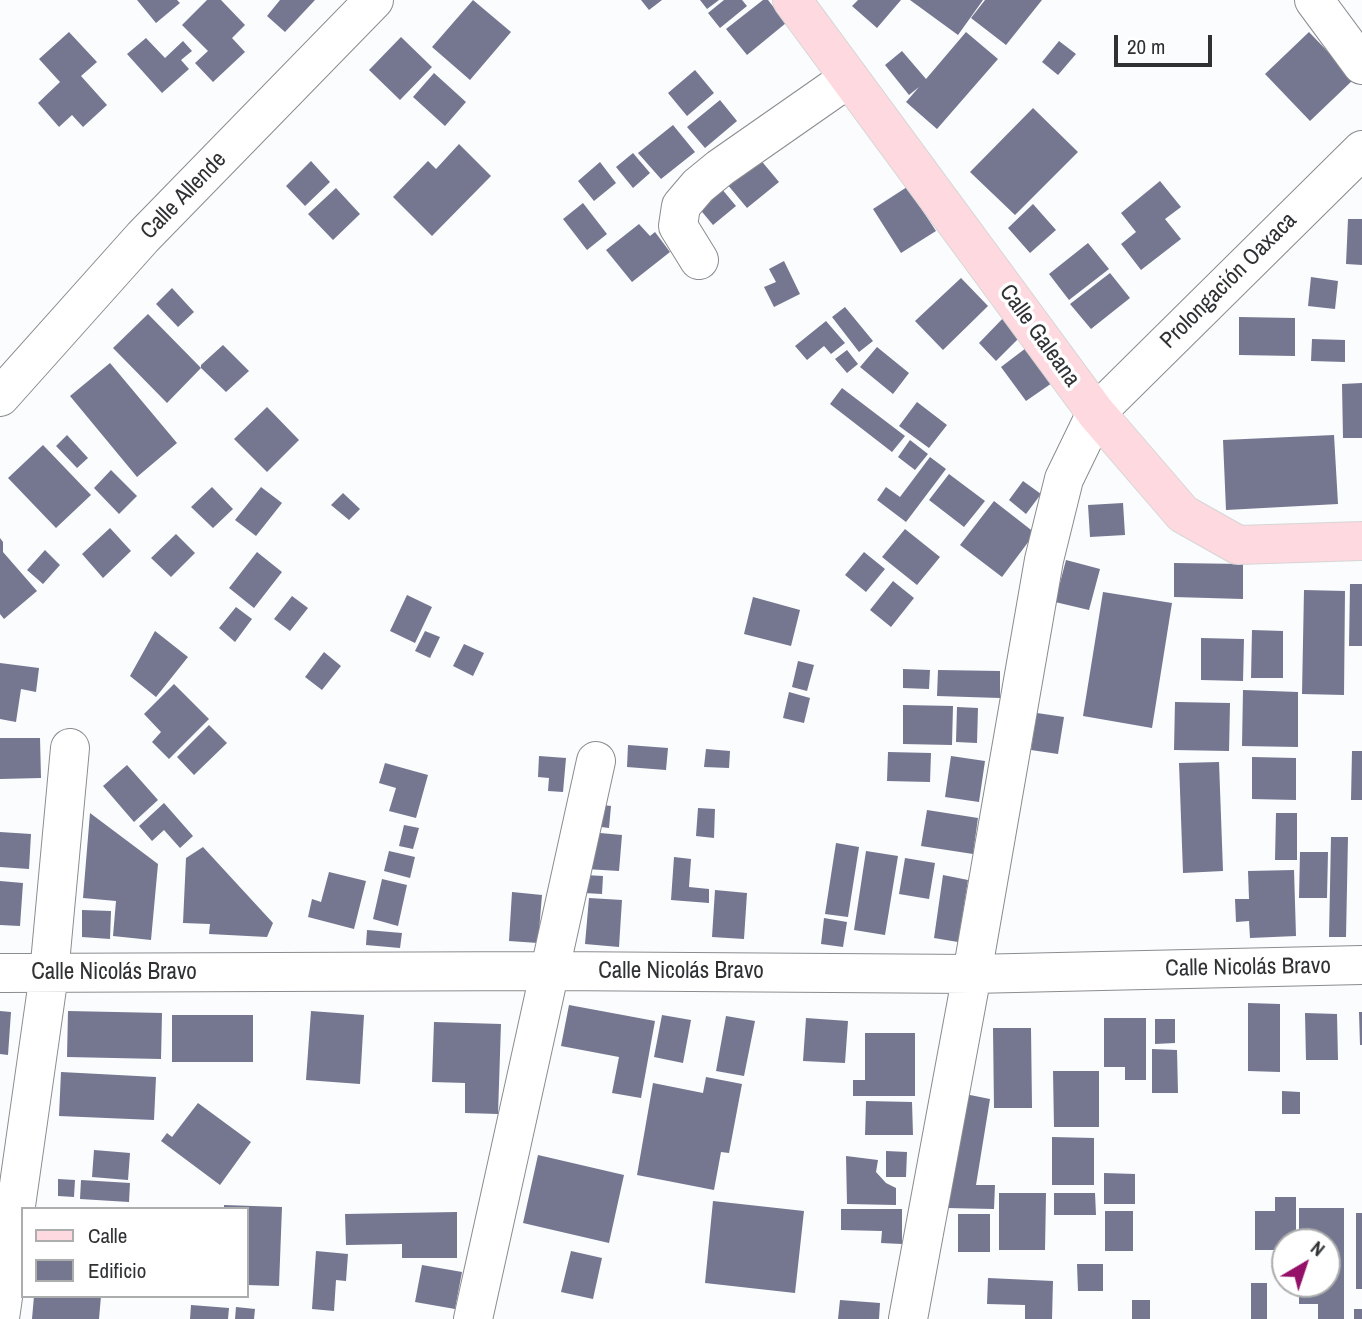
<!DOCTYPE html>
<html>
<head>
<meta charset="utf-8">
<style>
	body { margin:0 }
	#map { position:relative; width:1362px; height:1319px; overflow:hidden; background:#fafcfe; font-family:"Archivo Narrow",sans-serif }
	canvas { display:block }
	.legend { position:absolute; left:21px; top:1207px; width:228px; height:91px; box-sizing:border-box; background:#fff; border:2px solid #acadad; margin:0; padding:9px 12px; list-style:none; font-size:21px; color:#303133 }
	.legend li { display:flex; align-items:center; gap:14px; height:35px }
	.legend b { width:35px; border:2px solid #acadad }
	.north { position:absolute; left:1271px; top:1228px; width:70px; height:70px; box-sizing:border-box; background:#fff; border:2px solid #acadad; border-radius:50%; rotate:39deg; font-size:19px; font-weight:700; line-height:28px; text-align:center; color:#303133 }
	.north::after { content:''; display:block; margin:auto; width:24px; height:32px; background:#951169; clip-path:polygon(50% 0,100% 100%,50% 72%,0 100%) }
	.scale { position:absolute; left:1114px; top:35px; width:98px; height:32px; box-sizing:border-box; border:4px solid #303133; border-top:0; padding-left:9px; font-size:21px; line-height:24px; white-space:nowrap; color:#303133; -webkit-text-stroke:5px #fff; paint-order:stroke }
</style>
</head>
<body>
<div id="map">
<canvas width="1362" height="1319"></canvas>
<ul class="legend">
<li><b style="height:9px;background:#fed9df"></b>Calle</li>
<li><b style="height:19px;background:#757690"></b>Edificio</li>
</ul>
<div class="north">N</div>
<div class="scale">20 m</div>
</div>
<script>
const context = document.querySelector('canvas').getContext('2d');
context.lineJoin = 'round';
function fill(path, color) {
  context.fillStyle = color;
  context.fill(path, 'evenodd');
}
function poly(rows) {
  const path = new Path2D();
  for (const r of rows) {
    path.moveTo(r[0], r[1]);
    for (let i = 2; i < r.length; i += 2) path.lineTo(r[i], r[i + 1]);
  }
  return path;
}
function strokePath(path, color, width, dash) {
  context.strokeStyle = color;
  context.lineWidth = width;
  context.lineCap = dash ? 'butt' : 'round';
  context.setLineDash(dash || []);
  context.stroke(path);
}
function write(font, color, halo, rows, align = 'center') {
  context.font = font + ' "Archivo Narrow",sans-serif';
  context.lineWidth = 7;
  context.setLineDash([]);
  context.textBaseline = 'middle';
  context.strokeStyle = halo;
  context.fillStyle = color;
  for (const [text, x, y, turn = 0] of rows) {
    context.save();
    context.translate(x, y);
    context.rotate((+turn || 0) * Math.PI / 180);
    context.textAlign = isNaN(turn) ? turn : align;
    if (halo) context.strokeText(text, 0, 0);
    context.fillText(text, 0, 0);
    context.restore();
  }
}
const building = poly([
	[137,0,177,0,180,3,156,23],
	[207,0,221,0,245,25,232,38,245,52,213,82,195,63,208,51,182,25],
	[280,0,315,0,285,32,267,16],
	[473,0,511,32,470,80,432,47],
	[641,0,662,0,649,10],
	[700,0,719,0,707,9],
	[724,0,742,0,747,6,720,28,708,13],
	[763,0,768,0,786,23,747,55,726,29],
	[858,0,901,0,877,28,852,6],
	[910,0,983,0,958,35],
	[985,0,1042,0,1006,45,971,18],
	[69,32,97,62,81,76,107,105,83,127,72,115,59,127,38,103,60,82,39,59],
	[966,32,998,59,937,129,906,102,919,87,909,95,885,65,902,51,926,79],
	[1309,32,1354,79,1310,121,1265,74],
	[401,37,432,67,400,100,369,70],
	[146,38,165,58,183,41,192,51,181,60,189,69,162,93,127,54],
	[1059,41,1076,54,1058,75,1042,62],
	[695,70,714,93,687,116,668,93],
	[434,73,466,102,445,126,413,97],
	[720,100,737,121,705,148,687,127],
	[1033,108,1078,152,1015,215,970,172],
	[673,125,695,152,661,179,638,153],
	[459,144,491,176,432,236,393,197,428,161,436,169],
	[633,153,650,173,633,188,616,167],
	[759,158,779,182,747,208,727,184],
	[311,161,330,182,305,206,286,186],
	[600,162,616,183,594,201,578,181],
	[1160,181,1181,207,1165,219,1181,239,1141,270,1121,244,1136,232,1121,213],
	[907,187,936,231,901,253,873,209],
	[336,188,360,214,333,240,308,214],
	[721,188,736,206,713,225,698,207],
	[583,203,607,234,587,250,563,219],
	[1033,204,1056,230,1030,253,1008,228],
	[1348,219,1362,219,1362,265,1346,264],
	[639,224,650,236,655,232,670,252,632,282,606,250],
	[1088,243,1109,269,1069,300,1049,274],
	[784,261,800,294,774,307,764,287,776,282,769,269],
	[1110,273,1130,298,1091,329,1070,304],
	[1311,277,1338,281,1335,309,1308,306],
	[961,278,988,306,943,350,915,321],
	[172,288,194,312,178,327,156,304],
	[845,307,873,341,859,352,832,317],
	[148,314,201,368,167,403,113,348],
	[1007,314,1025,332,996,361,979,343],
	[1239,317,1295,318,1295,356,1239,355],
	[826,321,845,343,831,354,824,346,807,360,795,346],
	[1312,339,1345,340,1345,362,1311,361],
	[223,345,249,371,226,392,201,368,201,365],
	[877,347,909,373,893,394,860,367],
	[1026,348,1052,383,1026,401,1001,367],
	[847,350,858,364,847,373,835,359],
	[110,363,177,443,137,477,70,396],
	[1362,383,1362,438,1343,438,1342,384],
	[842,388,905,436,892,452,830,404],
	[917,402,947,425,929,448,899,426],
	[267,407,299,440,267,472,234,439],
	[67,435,88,458,77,468,56,446],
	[1334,435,1338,504,1226,510,1223,440],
	[910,440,928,454,915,470,898,457],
	[43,445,91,495,56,528,8,478],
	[930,457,946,469,906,522,877,500,886,487,900,497],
	[111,470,137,496,119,514,94,488],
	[949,474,985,501,964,527,929,500],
	[1023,481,1041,494,1026,514,1009,500],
	[212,487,233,509,213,528,191,507],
	[261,487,282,503,256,536,235,520],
	[343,493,360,509,349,520,331,505],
	[994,501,1035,533,1002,577,960,545],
	[1123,503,1125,535,1090,537,1088,505],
	[110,528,131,551,103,578,82,554],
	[905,529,940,557,917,585,882,557],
	[176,534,195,553,171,577,151,558],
	[0,538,3,542,3,552,37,591,4,619,0,614],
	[45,550,60,565,43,584,27,570],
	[257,552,282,572,254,608,229,588],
	[864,552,885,569,866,592,845,575],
	[1066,560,1100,569,1089,610,1055,602],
	[1174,563,1243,564,1243,599,1174,597],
	[893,581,914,598,891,627,870,610],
	[1350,584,1362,584,1362,646,1349,646],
	[1304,590,1345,591,1344,695,1302,694],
	[1103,592,1172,603,1152,728,1083,716],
	[407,595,432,607,415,643,390,631],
	[292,596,308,608,290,631,274,619],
	[753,597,800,610,791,646,744,634],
	[236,607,252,619,235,642,219,628],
	[1252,630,1283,631,1283,678,1251,678],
	[155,631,188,657,156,697,130,676],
	[425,631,440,637,430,658,415,651],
	[1201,638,1244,639,1243,681,1201,680],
	[464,644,484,653,473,676,453,666],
	[324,652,341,666,322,690,305,677],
	[798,661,814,665,807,691,792,687],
	[0,663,39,668,36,692,21,689,16,722,0,719],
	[903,669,930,670,929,689,903,688],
	[938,670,1000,671,1000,698,937,696],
	[174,684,209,719,169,759,152,742,161,732,144,714],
	[1243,690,1298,692,1298,747,1242,746],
	[789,692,810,698,804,723,783,718],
	[1175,702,1230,703,1229,751,1174,750],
	[903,705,953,706,952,745,903,744],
	[957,707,978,708,977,743,956,742],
	[1037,713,1064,717,1058,754,1031,750],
	[209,725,227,743,194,775,177,757],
	[0,738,40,738,41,778,0,779],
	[628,745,668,748,666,770,627,767],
	[706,749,730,751,729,768,704,767],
	[1352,751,1362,751,1362,800,1351,800],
	[888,752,931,753,930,782,887,781],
	[539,756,566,758,563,792,548,791,549,778,538,777],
	[951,756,985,761,979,802,945,797],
	[1252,757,1296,758,1296,800,1252,799],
	[1219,762,1223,871,1183,873,1179,763],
	[385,763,428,775,416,818,389,811,396,788,379,783],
	[127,765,158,800,134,822,103,786],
	[164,803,193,836,180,848,164,830,152,841,139,826],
	[595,804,611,806,609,828,594,826],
	[698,808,715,809,714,838,696,836],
	[927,810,978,818,973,854,921,846],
	[90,813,158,864,151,940,113,936,116,901,83,898],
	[1276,813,1297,813,1297,860,1275,860],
	[404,825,419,828,413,849,399,846],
	[0,832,31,834,29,869,0,867],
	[589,832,622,835,619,871,586,869],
	[1331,837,1348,837,1346,937,1329,937],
	[836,843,859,847,848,917,825,914],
	[203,847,273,923,267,937,209,934,210,924,183,923,186,858],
	[389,851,415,857,410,878,384,871],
	[866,851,898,856,885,935,854,930],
	[1300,852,1328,852,1327,898,1299,898],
	[674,857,691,859,689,887,709,889,709,903,671,900],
	[905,858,935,863,929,899,899,894],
	[1294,870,1296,936,1250,938,1249,921,1236,922,1235,899,1249,899,1248,871],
	[329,872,366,881,354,929,308,917,312,899,321,902],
	[585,875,603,876,602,894,584,893],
	[943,875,968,880,958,942,934,938],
	[382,879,407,885,398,926,373,919],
	[0,881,23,883,20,926,0,925],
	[715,890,747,893,744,939,712,937],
	[512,892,542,895,538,943,509,941],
	[589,898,622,900,619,947,585,944],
	[82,910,111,911,110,939,82,937],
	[824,918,847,922,843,947,821,944],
	[367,930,402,933,400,948,366,945],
	[1248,1003,1280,1004,1280,1072,1248,1071],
	[569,1005,655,1021,641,1098,612,1093,619,1057,561,1046],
	[0,1011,11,1012,8,1055,0,1054],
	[68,1011,162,1013,161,1059,67,1057],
	[311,1011,364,1015,360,1084,306,1080],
	[1359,1012,1362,1012,1362,1045,1360,1045],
	[1305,1013,1337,1014,1338,1060,1306,1060],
	[172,1015,253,1015,253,1062,172,1062],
	[662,1015,691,1020,683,1063,654,1057],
	[726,1016,755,1021,744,1076,716,1071],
	[806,1018,848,1021,845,1063,803,1061],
	[1104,1018,1146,1018,1146,1080,1125,1080,1125,1067,1104,1067],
	[1155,1019,1175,1019,1175,1043,1155,1044],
	[434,1022,501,1024,498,1114,465,1113,465,1083,432,1082],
	[993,1028,1031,1028,1032,1108,994,1108],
	[865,1033,915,1033,915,1096,853,1096,853,1080,865,1080],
	[1152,1049,1177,1050,1178,1093,1152,1093],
	[1053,1071,1099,1071,1099,1127,1054,1127],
	[61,1072,156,1077,154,1120,59,1116],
	[706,1077,742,1084,729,1153,721,1152,714,1190,637,1175,653,1083,703,1093],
	[1282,1091,1300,1092,1300,1114,1282,1114],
	[965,1094,990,1099,976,1185,995,1185,994,1209,947,1208],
	[866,1101,912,1102,913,1135,865,1135],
	[198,1103,251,1142,220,1185,161,1141,167,1133,172,1137],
	[1052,1137,1094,1138,1094,1185,1052,1185],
	[94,1150,130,1153,128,1180,92,1177],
	[886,1151,907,1152,906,1177,886,1177],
	[538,1155,624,1175,609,1243,523,1223],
	[846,1156,878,1160,876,1172,886,1183,896,1188,896,1205,847,1204],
	[1104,1173,1135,1174,1135,1204,1104,1204],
	[58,1179,75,1180,74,1197,58,1196],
	[81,1180,130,1183,129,1202,80,1199],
	[999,1193,1046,1193,1045,1250,999,1250],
	[1054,1193,1095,1193,1096,1215,1054,1215],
	[1275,1197,1296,1197,1296,1242,1285,1242,1285,1250,1255,1250,1255,1211,1275,1211],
	[713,1201,804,1211,795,1293,705,1283],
	[224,1205,282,1207,279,1286,247,1285,247,1209,224,1209],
	[1299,1208,1344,1208,1344,1319,1318,1319,1318,1304,1299,1304,1299,1284,1327,1284,1327,1242,1299,1242],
	[841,1209,902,1209,902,1244,881,1243,882,1231,841,1230],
	[1105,1211,1133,1211,1133,1251,1105,1251],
	[457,1212,457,1258,402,1258,402,1244,346,1245,345,1214],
	[1356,1213,1362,1213,1362,1289,1356,1289],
	[958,1214,990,1214,990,1252,958,1252],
	[316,1251,348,1254,346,1281,336,1280,334,1311,312,1309],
	[571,1251,602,1258,593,1299,561,1292],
	[1077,1264,1103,1264,1103,1291,1078,1291],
	[422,1265,462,1272,455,1309,415,1302],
	[988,1278,1053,1281,1052,1319,1025,1319,1025,1305,987,1304],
	[1251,1283,1267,1283,1267,1319,1251,1319],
	[34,1296,101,1296,99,1319,32,1319],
	[840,1300,880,1303,879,1319,838,1319],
	[1132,1300,1150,1300,1150,1319,1132,1319],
	[191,1305,229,1308,228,1319,190,1319],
	[236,1307,255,1309,254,1319,235,1319],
	[1354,1309,1362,1309,1362,1319,1354,1319]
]);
const minor = poly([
	[1314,0,1362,65],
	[699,260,678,226,681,206,698,186,720,168,849,78],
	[0,397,143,237,374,0],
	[0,973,551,971,972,974,1362,965],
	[0,1318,49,974,70,748],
	[473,1319,596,761],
	[908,1319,972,974,1044,560,1064,479,1096,413,1362,150]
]);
const major = poly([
	[792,0,1096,413,1183,514,1238,545,1362,541]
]);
const streetNames = [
	["Calle Allende",184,196,-46],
	["Prolongación Oaxaca",1229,281,-45],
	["Calle Galeana",1039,336,54],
	["Calle Nicolás Bravo",1248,968,-1],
	["Calle Nicolás Bravo",681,972],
	["Calle Nicolás Bravo",114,973]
];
fill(building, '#757690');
strokePath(minor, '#8a8c8f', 40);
strokePath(major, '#d6d6d6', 40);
strokePath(minor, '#fff', 38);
strokePath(major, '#fed9df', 38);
write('23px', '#303133', '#fff', streetNames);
</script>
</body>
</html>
